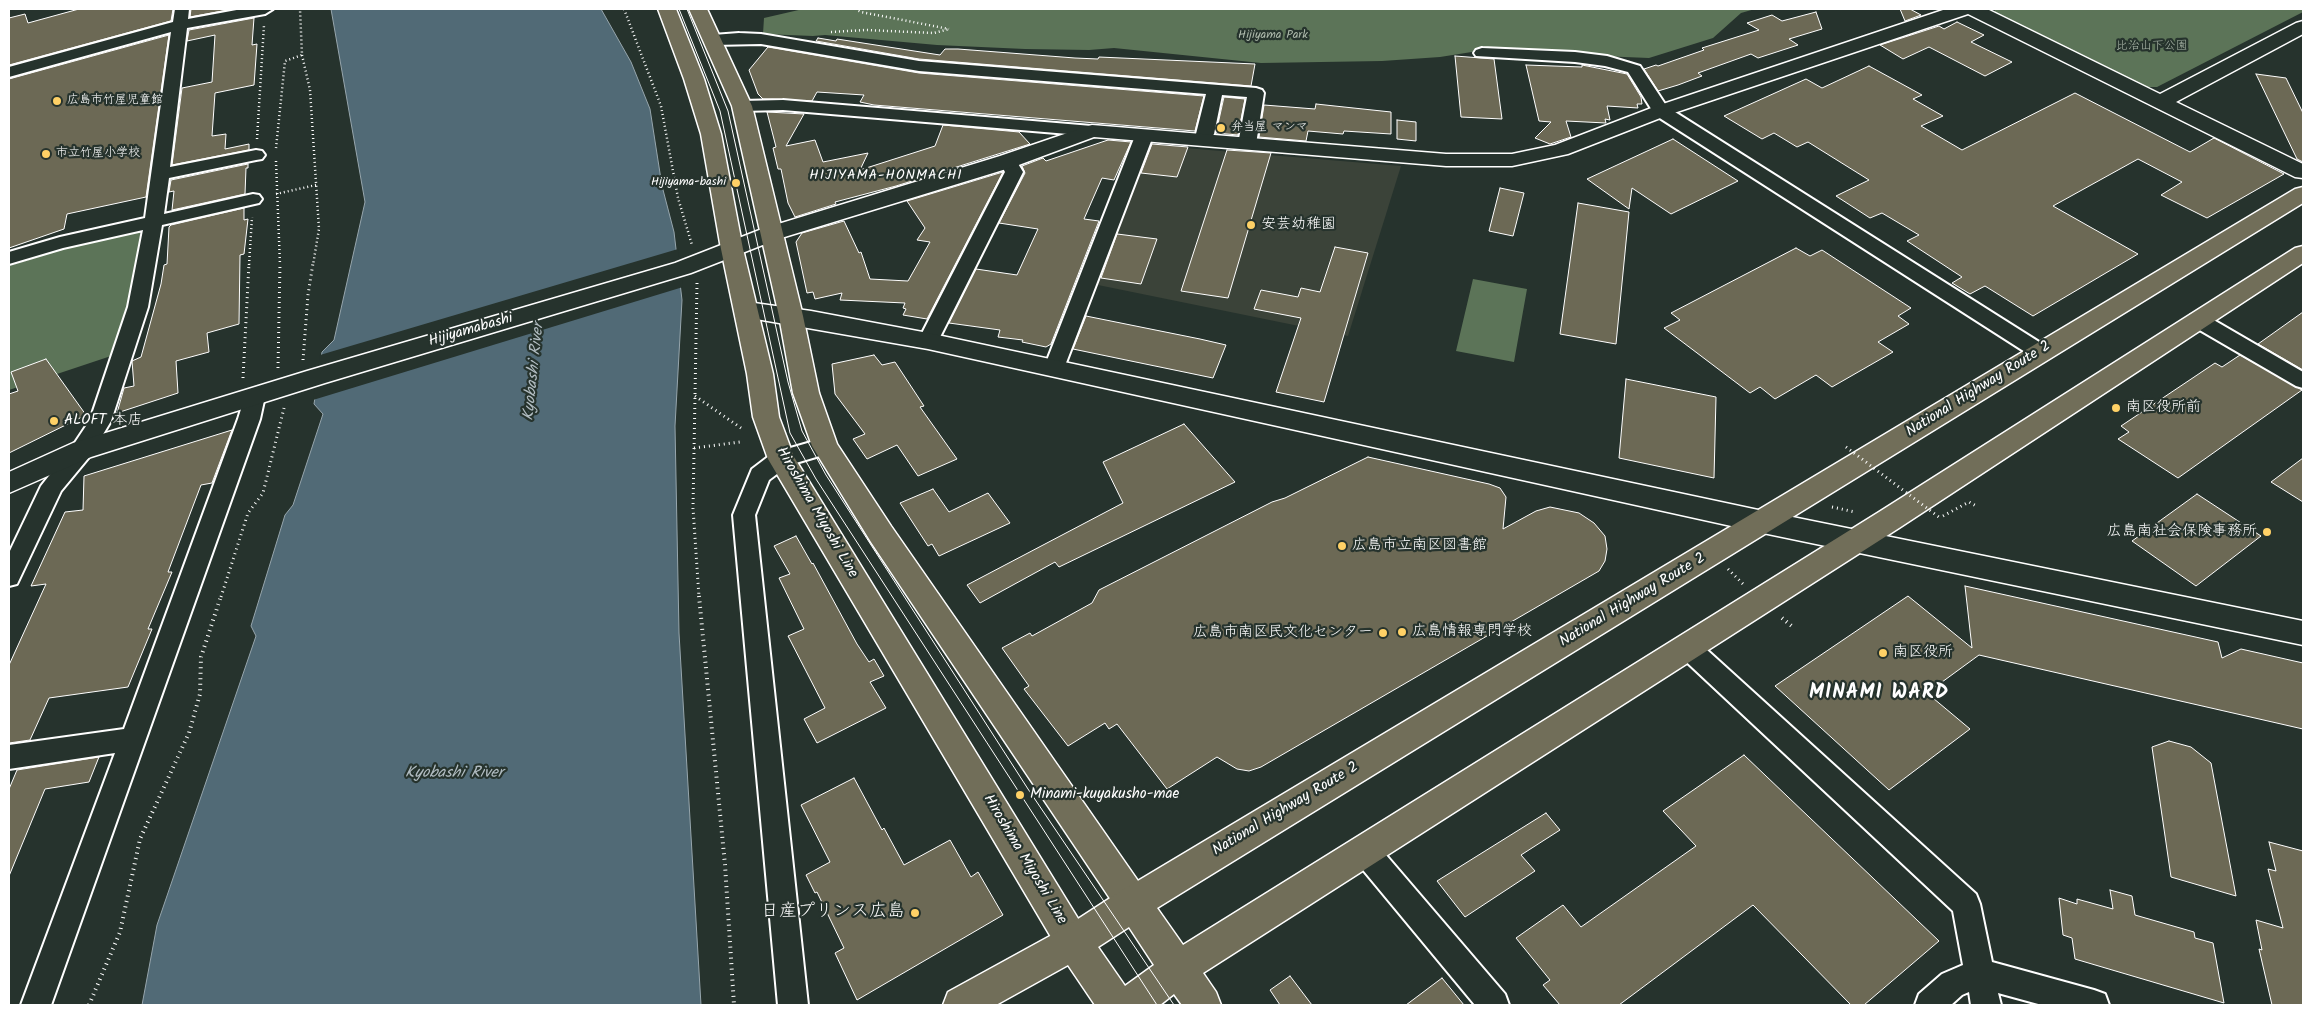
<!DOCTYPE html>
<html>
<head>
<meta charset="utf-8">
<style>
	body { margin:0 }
	#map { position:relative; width:2312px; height:1014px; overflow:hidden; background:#26332d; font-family:Kalam,sans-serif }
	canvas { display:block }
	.frame { position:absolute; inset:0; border:10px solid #fff; pointer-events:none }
</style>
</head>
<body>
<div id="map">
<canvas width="2312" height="1014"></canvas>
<div class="frame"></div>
</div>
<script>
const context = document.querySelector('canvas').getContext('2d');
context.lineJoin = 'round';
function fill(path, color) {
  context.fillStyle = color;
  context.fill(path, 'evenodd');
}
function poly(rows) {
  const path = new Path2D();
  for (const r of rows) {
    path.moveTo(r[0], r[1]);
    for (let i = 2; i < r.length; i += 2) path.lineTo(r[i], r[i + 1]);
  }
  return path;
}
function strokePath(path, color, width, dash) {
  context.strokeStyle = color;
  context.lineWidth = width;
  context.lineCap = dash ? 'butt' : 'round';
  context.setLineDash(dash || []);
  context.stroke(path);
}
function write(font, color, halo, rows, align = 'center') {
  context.font = font + ' Kalam,"Klee One",sans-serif';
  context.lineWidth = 4.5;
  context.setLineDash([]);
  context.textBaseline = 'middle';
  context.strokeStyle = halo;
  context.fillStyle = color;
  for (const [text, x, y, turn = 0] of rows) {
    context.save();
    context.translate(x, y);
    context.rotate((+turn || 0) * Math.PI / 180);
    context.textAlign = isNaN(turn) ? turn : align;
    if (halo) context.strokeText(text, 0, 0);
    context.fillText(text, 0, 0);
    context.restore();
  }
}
const built = poly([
	[1161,146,1401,166,1348,336,1098,285,1148,149]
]);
const green = poly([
	[803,9,1755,9,1741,13,1713,38,1649,58,1478,51,1440,57,1382,61,1261,63,1114,48,1089,50,1025,49,937,45,825,35,813,36,763,34,764,18],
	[1994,9,2303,9,2303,12,2157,87,2147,87,1995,12],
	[141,231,128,309,111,356,9,390,9,266,73,246],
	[1473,279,1527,289,1514,362,1456,351]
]);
const water = poly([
	[331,9,601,9,631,62,650,109,662,186,674,232,682,300,675,426,679,633,701,1005,142,1005,157,925,256,636,251,626,285,515,293,505,323,414,314,404,322,352,334,340,365,202,331,9]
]);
const pier = poly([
	[678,249,683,287,313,400,320,355]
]);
const building = poly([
	[79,9,173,9,171,21,9,65,9,18,25,14,28,23,79,9],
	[191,9,233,9,190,17,191,9],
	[1900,9,1910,9,1921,15,1905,21,1900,9],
	[1816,12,1822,29,1789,39,1798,45,1758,58,1751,54,1698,73,1702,76,1678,85,1658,91,1644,69,1656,65,1658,66,1704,50,1702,48,1759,30,1747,23,1772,15,1782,21,1816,12],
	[254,18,252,45,257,44,254,85,215,93,212,136,226,134,225,149,249,144,249,150,172,165,182,88,212,82,215,35,187,41,189,30,254,18],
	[1957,22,1984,35,1971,42,2012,62,1985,76,1929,47,1903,59,1880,45,1939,26,1944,29,1957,22],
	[169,35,146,197,67,214,64,229,9,248,9,79,169,35],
	[818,38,836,41,837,39,940,55,945,49,958,49,1075,58,1098,59,1099,57,1255,64,1251,86,919,59,816,41,818,38],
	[768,47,919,73,1204,96,1195,131,874,105,860,102,864,95,817,92,812,101,763,99,758,94,749,70,768,47],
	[1455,56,1494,59,1502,119,1461,117,1455,56],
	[1526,65,1582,67,1582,65,1627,74,1641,97,1642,104,1637,104,1638,108,1607,106,1610,120,1605,119,1606,123,1566,121,1571,137,1550,144,1535,138,1551,122,1539,121,1526,65],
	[1869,66,1922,95,1913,99,1943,116,1921,126,1962,150,2075,93,2190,152,2214,138,2284,174,2207,218,2161,195,2182,182,2138,159,2053,206,2138,254,2033,316,1985,286,1970,294,1952,283,1962,277,1907,241,1919,235,1882,213,1870,218,1836,196,1869,180,1808,142,1797,147,1774,133,1762,139,1724,116,1806,79,1822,88,1869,66],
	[2256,74,2286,78,2303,113,2303,162,2297,159,2256,74],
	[1224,97,1245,99,1238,135,1216,133,1224,97],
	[1316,104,1391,112,1391,134,1344,131,1343,134,1308,131,1306,141,1259,137,1264,105,1315,109,1316,104],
	[767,112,804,114,786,146,815,140,823,162,868,153,860,170,935,146,943,125,1019,132,1030,144,896,186,835,202,836,204,795,217,788,203,781,169,778,169,773,148,776,147,767,112],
	[1397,120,1416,122,1416,141,1397,139,1397,120],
	[1673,139,1738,181,1671,214,1632,188,1629,209,1587,179,1673,139],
	[1108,140,1131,142,1114,180,1102,178,1084,219,1099,221,1051,344,1046,347,1022,342,1023,340,998,337,1000,330,949,323,976,269,1017,275,1038,229,999,223,1025,173,1022,166,1043,158,1046,161,1108,140],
	[1152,144,1188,147,1177,177,1141,173,1152,144],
	[1227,150,1271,153,1228,298,1181,291,1227,150],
	[248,164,248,168,246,168,245,194,172,210,174,191,169,192,171,180,248,164],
	[1003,172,927,319,903,315,906,309,903,308,905,303,840,300,842,293,815,299,813,292,807,293,796,242,802,233,844,221,859,253,861,252,870,279,908,281,930,242,917,240,925,228,907,201,1003,172],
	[1500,188,1524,193,1513,236,1489,231,1500,188],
	[1578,203,1629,212,1616,344,1560,334,1578,203],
	[244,208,244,220,248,219,244,254,240,255,239,324,207,333,209,352,176,361,178,393,117,413,124,388,134,386,132,361,141,357,161,284,164,265,167,264,169,227,171,225,244,208],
	[1117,234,1157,239,1141,284,1101,278,1117,234],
	[1335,247,1368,253,1324,402,1276,392,1301,318,1254,309,1261,290,1298,297,1301,288,1320,292,1335,247],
	[1796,248,1810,256,1822,250,1911,308,1898,316,1909,324,1878,342,1893,352,1832,387,1816,375,1775,399,1760,387,1750,393,1664,328,1680,320,1671,313,1796,248],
	[2303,312,2303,370,2258,344,2303,312],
	[1086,316,1200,339,1226,345,1213,378,1073,349,1086,316],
	[874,355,882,365,895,362,924,406,920,407,957,459,918,476,897,445,867,459,853,439,865,434,835,394,832,364,874,355],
	[2240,355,2302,390,2178,478,2118,439,2129,432,2121,426,2215,363,2222,367,2240,355],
	[46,359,86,415,9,453,9,394,18,391,11,372,46,359],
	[1626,379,1716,397,1714,478,1619,458,1626,379],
	[1184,424,1235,482,1059,567,1055,562,980,603,967,585,1123,503,1103,462,1184,424],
	[232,430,212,483,201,485,168,572,172,572,148,629,152,629,128,687,49,698,30,740,9,743,9,665,46,584,31,586,65,512,83,510,84,476,232,430],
	[1368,457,1489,484,1500,488,1506,497,1503,529,1536,511,1550,507,1579,513,1594,523,1605,536,1607,549,1605,561,1599,571,1261,767,1249,771,1237,769,1217,757,1167,789,1117,724,1109,729,1105,723,1068,746,1024,689,1029,686,1002,648,1030,633,1032,636,1092,603,1099,590,1272,502,1285,498,1368,457],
	[2303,458,2303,502,2271,482,2303,458],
	[933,489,949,512,988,493,1010,523,939,556,932,544,928,546,900,503,933,489],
	[2197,494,2261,536,2196,586,2132,541,2197,494],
	[796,536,812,564,813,563,857,644,869,662,874,659,884,676,870,682,886,708,817,743,804,719,825,708,788,636,804,629,779,578,790,574,774,546,796,536],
	[1965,586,2218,642,2222,658,2241,649,2303,663,2303,729,1979,655,1927,693,1970,729,1889,790,1775,686,1908,596,1972,648,1965,586],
	[2169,741,2191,747,2211,763,2236,896,2171,877,2152,747,2169,741],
	[1744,755,1939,941,1864,1005,1851,1005,1753,905,1619,1005,1560,1005,1543,985,1550,980,1516,938,1563,905,1581,927,1696,846,1663,811,1744,755],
	[99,757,89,782,45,789,9,876,9,789,17,770,99,757],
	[854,778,882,830,884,828,904,865,950,840,971,877,978,872,1003,915,857,1000,835,953,844,948,817,892,815,893,806,875,830,862,801,805,854,778],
	[1546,813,1560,830,1521,855,1535,871,1465,917,1437,881,1546,813],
	[2269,842,2303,851,2303,1005,2272,1005,2259,949,2262,950,2256,920,2283,928,2268,869,2276,871,2269,842],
	[2110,890,2132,896,2135,915,2194,932,2195,938,2213,943,2224,1003,2075,959,2072,938,2063,935,2059,898,2077,904,2077,899,2113,909,2110,890],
	[1290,976,1312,1005,1280,1005,1270,990,1290,976],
	[1442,978,1464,1005,1406,1005,1442,978]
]);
const pathFar2 = poly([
	[624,9,661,106,678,198,692,245],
	[859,9,857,10,861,12,949,29],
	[831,32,866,30,934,33,949,29],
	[302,55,310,90,319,229,313,265],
	[257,139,264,25],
	[276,148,285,61,302,55,300,9],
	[276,161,280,265],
	[276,194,316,185],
	[249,265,252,217]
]);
const pathFar1 = poly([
	[697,283,693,508,699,597],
	[303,360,308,295,313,263],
	[278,368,280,263],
	[243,378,249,263],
	[695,396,741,428],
	[694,448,740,442],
	[1832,507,1855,512],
	[1943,516,1969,502,1978,507],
	[1728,569,1743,584],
	[221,597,248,513,263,493,284,408]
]);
const path = poly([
	[699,596,725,865,734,1005],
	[1782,618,1793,627],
	[89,1005,120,932,140,839,189,733,200,694,201,657,221,596]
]);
const minor = poly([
	[175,9,189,9,188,19,242,9,273,9,265,14,187,28,170,167,256,150,262,151,265,155,262,159,256,160,169,178,164,214,253,194,259,195,262,199,259,203,162,225,148,307,111,421,90,456,61,491,17,584,9,586,9,553,41,486,74,444,90,420,128,307,143,230,63,248,9,264,9,252,60,237,145,218,171,32,9,77,9,67,173,22,175,9],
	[739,33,761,34,919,61,1256,88,1262,90,1264,93,1256,144,1253,148,1247,149,1241,148,1238,144,1247,97,1222,95,1214,134,1211,138,1205,139,1199,138,1196,134,1206,94,919,71,761,44,713,45,707,43,705,40,707,37,713,35,739,33],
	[1482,48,1575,52,1607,56,1640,66,1667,107,2047,347,2050,352,2047,357,2040,359,2033,357,1655,115,1628,72,1605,66,1575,62,1476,56,1474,53,1476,50,1482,48],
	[783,100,1092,126,1098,127,1100,131,1098,135,1092,136,783,110,742,111,736,110,734,106,736,102,742,101,783,100],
	[1144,131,1150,132,1153,136,1064,368,1061,373,1054,375,1047,373,1044,368,1135,136,1138,132,1144,131],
	[1008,156,1014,157,1023,172,938,341,935,346,928,348,921,346,918,341,1005,172,999,161,1002,157,1008,156],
	[2198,313,2205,315,2303,372,2303,388,2296,386,2191,325,2188,320,2191,315,2198,313],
	[255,389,262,391,265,396,260,419,51,1005,21,1005,115,753,9,769,9,745,124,729,238,419,245,396,248,391,255,389],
	[825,438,833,440,836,446,833,452,789,465,769,480,755,515,808,1005,778,1005,733,515,752,469,773,453,825,438],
	[1687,637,1696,640,1976,894,1980,904,1992,962,2094,990,2105,994,2109,1005,2042,1005,1998,993,2001,1005,1971,1005,1969,992,1962,995,1951,1005,1915,1005,1919,994,1942,974,1963,965,1953,911,1678,654,1675,647,1678,640,1687,637],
	[1364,837,1374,841,1505,994,1509,1005,1475,1005,1354,859,1350,850,1354,841,1364,837]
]);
const tertiary = poly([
	[1946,9,1987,9,2160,94,2296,23,2303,21,2303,34,2176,102,2303,164,2303,178,2295,177,1968,14,1668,115,1568,154,1512,166,1446,166,1094,137,1016,166,778,239,691,273,325,383,91,457,9,493,9,472,73,443,307,371,675,263,762,229,1000,156,1085,127,1092,125,1446,154,1512,154,1555,145,1654,107,1946,9],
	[747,302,811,311,928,333,1763,511,2303,621,2303,645,1763,533,928,349,739,316,735,310,739,304,747,302]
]);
const primary = poly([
	[658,9,676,9,704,79,721,134,743,249,773,374,779,417,794,457,1085,930,1091,942,1085,954,1073,959,1061,954,768,459,753,417,747,374,721,249,701,134,684,79,658,9],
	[689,9,707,9,752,106,803,316,819,393,837,444,891,526,1145,891,1150,903,1145,915,1133,920,1121,915,871,542,812,446,793,393,779,316,732,106,689,9]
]);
const trunk = poly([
	[2303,187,2303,203,1157,908,1183,945,1879,512,2295,248,2303,246,2303,263,1899,528,1203,973,1216,992,1221,1005,1182,1005,1174,994,1160,1005,1095,1005,1068,965,996,1005,943,1005,948,992,1061,930,1121,891,2295,189,2303,187],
	[1129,927,1154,965,1125,986,1098,947,1129,927]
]);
const tram = poly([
	[679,9,720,111,790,433,816,479,1157,1005],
	[687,9,728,111,788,382,802,431,826,475,1028,789,1174,1005]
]);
const pathBridge = poly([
	[1846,447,1940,518]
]);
const markers = [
	[57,101,5,"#ffd166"],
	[1221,128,5,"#ffd166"],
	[46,154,5,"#ffd166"],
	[736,183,5,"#ffd166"],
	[1251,225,5,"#ffd166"],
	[2116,408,5,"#ffd166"],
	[54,421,5,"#ffd166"],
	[2267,532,5,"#ffd166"],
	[1342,546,5,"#ffd166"],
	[1402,632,5,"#ffd166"],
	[1383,633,5,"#ffd166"],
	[1883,653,5,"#ffd166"],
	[1020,795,5,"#ffd166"],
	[915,913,5,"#ffd166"]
];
const farParknames = [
	["Hijiyama Park",1273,36],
	["比治山下公園",2152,47]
];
const farPoinames = [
	["広島市竹屋児童館",67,101],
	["弁当屋 マンマ",1231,128],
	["市立竹屋小学校",56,154],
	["Hijiyama-bashi",726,183,"right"]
];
const farNeighbourhoodnames = [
	["HIJIYAMA-HONMACHI",886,177]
];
const poiNames = [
	["安芸幼稚園",1261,225],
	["南区役所前",2126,408],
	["ALOFT 本店",64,421],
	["広島南社会保険事務所",2257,532,"right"],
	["広島市立南区図書館",1352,546],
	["広島情報専門学校",1412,632],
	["広島市南区民文化センター",1373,633,"right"],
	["南区役所",1893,653],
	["Minami-kuyakusho-mae",1030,795]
];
const streetNames = [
	["Hijiyamabashi",471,331,-16],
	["National Highway Route 2",1979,390,-32],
	["Hiroshima Miyoshi Line",816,513,60],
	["National Highway Route 2",1633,601,-31],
	["National Highway Route 2",1286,810,-31],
	["Hiroshima Miyoshi Line",1024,860,59]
];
const waterNames = [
	["Kyobashi River",535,372,-84],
	["Kyobashi River",454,774]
];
const nearPoinames = [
	["日産プリンス広島",905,913]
];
const districtNames = [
	["MINAMI WARD",1879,695]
];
fill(built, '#3b4339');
fill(green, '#5c7458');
fill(water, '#516a76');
strokePath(water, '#97a6ad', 1);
fill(pier, '#26332d');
fill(building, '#6c6955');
strokePath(building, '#fff', 1);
strokePath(minor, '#fff', 4);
strokePath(tertiary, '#fff', 3);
strokePath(primary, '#fff', 3);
strokePath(trunk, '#fff', 3);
strokePath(pathFar2, '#fff', 2.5, [1, 3]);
strokePath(pathFar1, '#fff', 3, [1, 4]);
strokePath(path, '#fff', 4, [1, 4.5]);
fill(minor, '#26332d');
fill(tertiary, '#26332d');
fill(primary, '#716e59');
fill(trunk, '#716e59');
strokePath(tram, '#fff', 1);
strokePath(pathBridge, '#fff', 3, [1, 4]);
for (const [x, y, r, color] of markers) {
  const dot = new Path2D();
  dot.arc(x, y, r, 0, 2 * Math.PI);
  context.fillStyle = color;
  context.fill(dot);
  strokePath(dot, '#26332d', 2);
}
write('12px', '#aebaac', '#26332d', farParknames);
write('12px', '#fff', '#26332d', farPoinames, 'left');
context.letterSpacing = '1px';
write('14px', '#fff', '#26332d', farNeighbourhoodnames);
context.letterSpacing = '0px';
write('15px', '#fff', '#26332d', poiNames, 'left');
write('15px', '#fff', '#26332d', streetNames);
write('italic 16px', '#b1bcc1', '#26332d', waterNames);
write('18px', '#fff', '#26332d', nearPoinames, 'right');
context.letterSpacing = '1px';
write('bold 20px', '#fff', '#26332d', districtNames);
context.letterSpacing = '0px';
</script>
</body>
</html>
